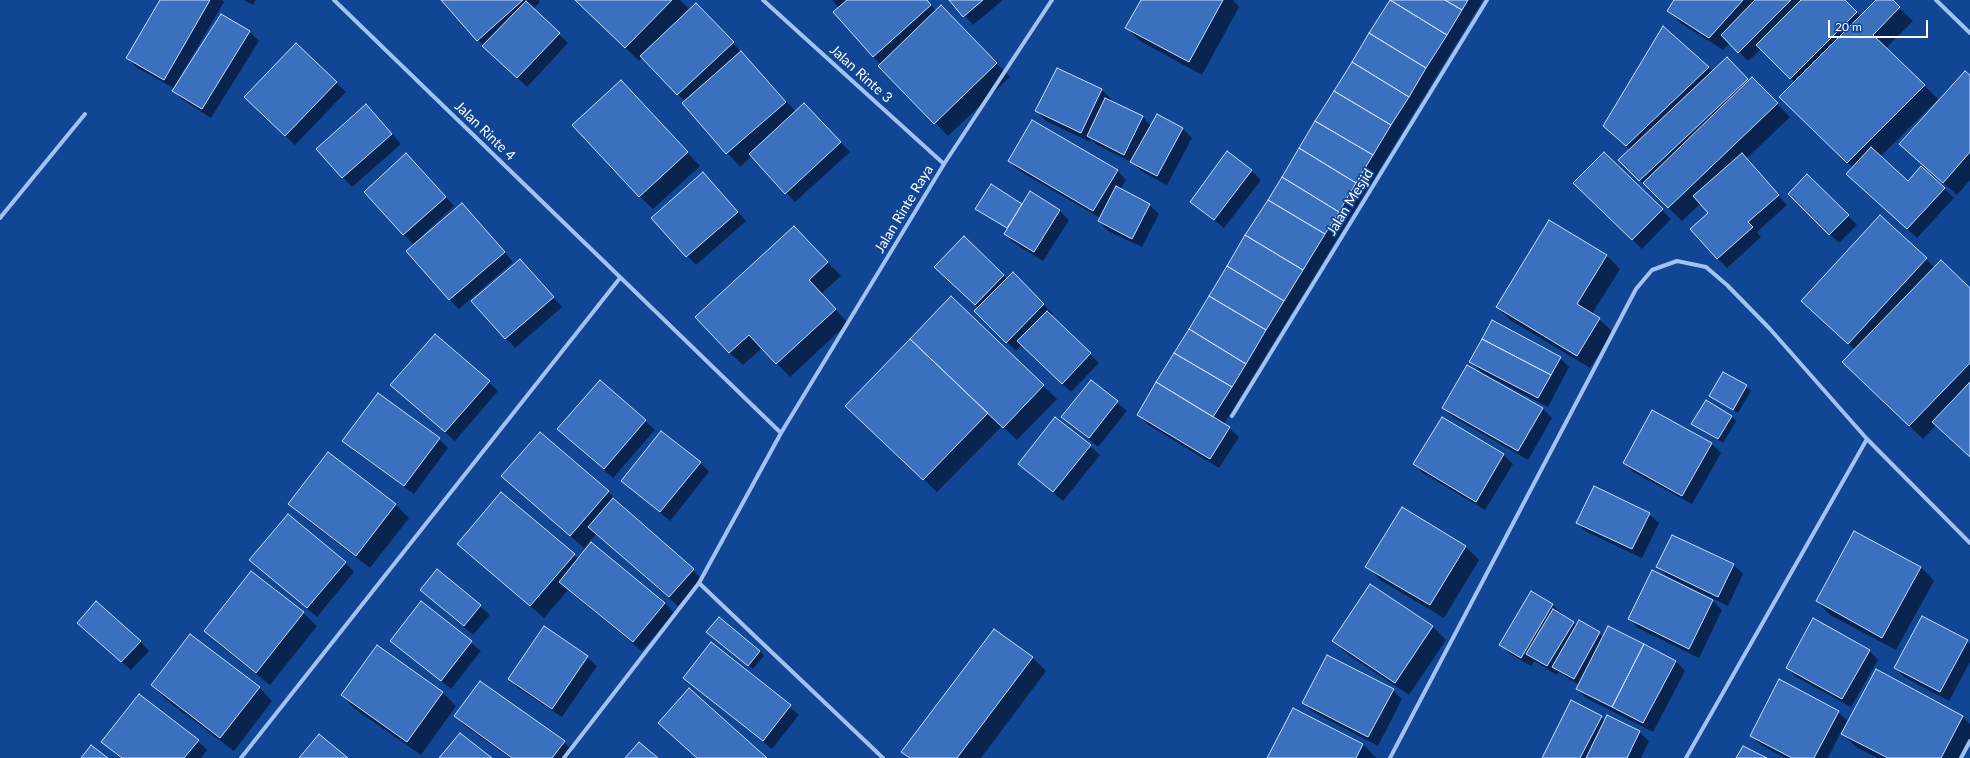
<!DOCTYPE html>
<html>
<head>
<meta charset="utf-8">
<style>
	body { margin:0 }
	#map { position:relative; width:1970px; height:758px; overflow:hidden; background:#114695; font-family:Lato,sans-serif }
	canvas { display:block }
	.scale { position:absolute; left:1828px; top:20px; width:100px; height:18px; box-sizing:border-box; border:2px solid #fff; border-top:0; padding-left:5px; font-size:12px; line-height:14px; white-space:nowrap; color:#fff; -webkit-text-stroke:3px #114695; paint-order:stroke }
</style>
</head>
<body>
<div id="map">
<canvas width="1970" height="758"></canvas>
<div class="scale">20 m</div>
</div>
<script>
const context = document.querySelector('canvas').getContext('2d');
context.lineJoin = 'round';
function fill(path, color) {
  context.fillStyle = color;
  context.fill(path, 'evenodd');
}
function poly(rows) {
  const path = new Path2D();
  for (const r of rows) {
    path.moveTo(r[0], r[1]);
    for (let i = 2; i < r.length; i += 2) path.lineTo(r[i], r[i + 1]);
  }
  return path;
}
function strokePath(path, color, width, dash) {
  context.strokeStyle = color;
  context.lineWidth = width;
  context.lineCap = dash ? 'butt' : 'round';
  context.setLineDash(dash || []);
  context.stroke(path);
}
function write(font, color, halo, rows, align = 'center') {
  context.font = font + ' Lato,sans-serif';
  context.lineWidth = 3.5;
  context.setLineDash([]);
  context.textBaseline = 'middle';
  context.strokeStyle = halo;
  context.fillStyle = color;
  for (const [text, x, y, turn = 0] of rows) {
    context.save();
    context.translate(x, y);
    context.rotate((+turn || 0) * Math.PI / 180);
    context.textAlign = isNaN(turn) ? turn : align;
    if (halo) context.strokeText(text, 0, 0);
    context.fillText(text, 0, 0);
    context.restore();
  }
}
const shadow = poly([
	[161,0,222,0,224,2,174,87,176,88,221,15,250,32,259,41,211,118,183,100,174,91,175,89,136,67,127,58],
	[244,0,256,0,253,5],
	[442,0,539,0,540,2,533,9,568,43,527,87,478,40],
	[576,0,680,0,690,10,706,14,796,112,813,113,850,152,795,202,752,156,740,167,683,103,685,102,642,57,639,61],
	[832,0,926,0,936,11,941,7,1010,77,948,136,880,66,881,64,873,57,839,8],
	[950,0,1003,0,973,25],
	[1142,0,1233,0,1239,7,1202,75,1140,41,1127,28],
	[1388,0,1483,0,1224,424,1239,437,1219,468,1147,424,1138,414,1390,1],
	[1675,0,1844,0,1861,17,1877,0,1891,0,1913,21,1886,48,1938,99,1880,157,1908,182,1944,188,1954,198,1917,238,1857,183,1853,168,1781,97,1795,83,1761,49,1748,61,1730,43,1723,50,1682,24,1669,11],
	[1663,28,1713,72,1736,67,1749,81,1752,79,1790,117,1746,159,1787,205,1757,232,1761,237,1727,268,1717,258,1710,213,1701,203,1682,221,1619,160,1630,150,1605,126],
	[296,44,346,92,295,145,254,106],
	[1058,69,1102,90,1111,99,1110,101,1143,117,1151,126,1157,115,1183,129,1192,138,1167,185,1141,171,1133,163,1097,145,1091,139,1090,142,1046,121,1037,111],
	[1970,77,1970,180,1957,195,1914,157],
	[634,95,700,166,653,209,639,196],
	[366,106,401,144,352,187,317,149],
	[1604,153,1671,219,1642,249,1575,183],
	[1009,161,1117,170,1126,180,1120,190,1149,205,1159,214,1142,247,1108,231,1099,221,1100,218,1018,170],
	[416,164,454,206,413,244,365,192],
	[1251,170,1261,180,1224,228,1191,201],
	[1807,176,1857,225,1839,243,1789,194],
	[712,183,746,221,696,265,687,256],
	[1031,192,1060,211,1069,220,1043,261,1014,243,1005,234,1008,229,977,209,1022,206],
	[462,204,513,262,459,309,449,299],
	[1549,222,1607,256,1620,269,1592,314,1599,319,1613,332,1590,368,1510,320,1497,307],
	[964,237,1007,279,1013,274,1053,314,1051,316,1099,363,1071,392,1022,345,1016,351,976,311,979,308,945,276],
	[807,241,841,276,821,294,848,323,790,377,762,348,743,365,729,352],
	[1926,259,1935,268,1970,289,1970,457,1936,425,1923,439,1857,375,1855,350,1802,301],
	[529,269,562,307,515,348,472,301],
	[952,298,1057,399,1017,440,1002,426,937,492,860,419],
	[1560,358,1569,367,1548,407,1482,373,1471,362],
	[1468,366,1543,409,1552,418,1528,460,1453,417,1443,408],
	[600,381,655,430,613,478,558,429],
	[1091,381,1127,411,1098,447,1062,417],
	[489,382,498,391,455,441,391,385],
	[1746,386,1751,391,1738,413,1710,396],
	[1732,416,1736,421,1723,443,1692,424],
	[1442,418,1504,455,1513,464,1485,510,1423,473,1414,464],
	[439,439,448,448,414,494,353,450,344,440],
	[1712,444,1721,453,1692,504,1633,472,1624,462],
	[1090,446,1100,455,1063,501,1019,464],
	[328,454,396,505,409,518,370,568,303,517,289,503],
	[700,462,709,472,670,521,622,481],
	[503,476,608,492,702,579,678,606,596,534,584,548],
	[502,494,578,559,665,603,674,613,642,651,568,590,544,618,459,544],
	[1649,514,1659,523,1642,558,1587,532,1577,523],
	[1673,536,1734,565,1743,574,1728,606,1667,576,1657,567],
	[1465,546,1479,560,1444,618,1380,580,1367,566],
	[250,560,345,562,354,572,317,617],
	[1921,567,1934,581,1896,650,1830,615,1817,601],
	[438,570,490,615,473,635,421,590],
	[252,572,303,613,317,626,270,685,218,644,205,631],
	[1653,572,1713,601,1722,610,1699,658,1638,628,1629,619],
	[1370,586,1433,627,1446,640,1409,695,1347,654,1333,641],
	[422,602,481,651,451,689,391,641],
	[1552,605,1577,626,1599,633,1603,637,1676,661,1685,671,1653,732,1586,698,1577,689,1579,685,1558,672,1557,675,1534,661,1531,666,1510,654,1501,645],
	[544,627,587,657,597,666,562,717,518,688,509,679],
	[994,630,1033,658,1046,671,981,758,909,758,903,752],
	[88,632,140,641,149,651,131,670],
	[712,636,760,651,764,656,753,669],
	[1967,641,1970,644,1970,662,1949,701,1904,677,1895,668],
	[711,644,799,715,772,749,684,678],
	[1869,650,1878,660,1851,707,1796,677,1787,668],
	[1876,671,1963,717,1970,724,1970,741,1961,758,1877,758,1856,747,1841,732,1828,758,1785,758,1761,745,1751,736,1838,712,1849,722],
	[152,685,259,687,272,701,234,751,165,699],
	[1393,690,1402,699,1378,746,1313,712,1303,703],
	[442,692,456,706,421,755,355,709,342,695],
	[455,716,564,742,573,751,568,758,510,758,465,726],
	[1601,717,1605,721,1639,732,1649,741,1641,758,1543,758],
	[198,741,207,750,201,758,120,758,103,742],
	[1363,744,1376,758,1269,758]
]);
const building = poly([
	[160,0,210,0,164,80,126,58,160,0],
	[441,0,523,0,477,41,441,0],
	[575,0,672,0,625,48,575,0],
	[847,0,927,0,931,5,873,57,833,12,847,0],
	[949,0,983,0,963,17,949,0],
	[1141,0,1223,0,1189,62,1125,28,1141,0],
	[1390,0,1447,35,1426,68,1369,33,1390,0],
	[1390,0,1445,0,1462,10,1447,35,1390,0],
	[1445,0,1468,0,1462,10,1445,0],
	[1674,0,1743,0,1709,38,1667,11,1674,0],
	[1755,0,1791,0,1738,53,1721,35,1755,0],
	[1801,0,1845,0,1857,12,1790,79,1756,45,1801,0],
	[1876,0,1893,0,1900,7,1873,35,1925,85,1847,163,1779,97,1876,0],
	[526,1,560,33,517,78,482,46,526,1],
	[696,3,734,42,677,95,640,56,696,3],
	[941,5,997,63,934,124,878,66,941,5],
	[221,14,250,31,202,109,172,91,221,14],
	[1663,26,1709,67,1626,146,1603,126,1663,26],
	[1369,33,1426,68,1409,97,1352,62,1369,33],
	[296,43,337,82,285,136,244,97,296,43],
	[741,51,786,102,726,154,682,103,741,51],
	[1727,57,1748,79,1639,181,1618,160,1727,57],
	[1352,62,1409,97,1391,125,1334,91,1352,62],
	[1057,68,1102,89,1081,133,1035,111,1057,68],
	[1965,71,1970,75,1970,152,1943,183,1899,144,1965,71],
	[1752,77,1778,103,1668,208,1643,183,1752,77],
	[621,80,688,152,639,197,572,125,621,80],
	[1334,91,1391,125,1373,155,1315,121,1334,91],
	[1105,98,1143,116,1124,155,1087,136,1105,98],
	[804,103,841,142,785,194,749,154,804,103],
	[366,104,392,134,342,178,316,149,366,104],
	[1157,114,1183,128,1157,176,1130,162,1157,114],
	[1032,120,1118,170,1093,211,1008,161,1032,120],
	[1315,121,1373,155,1356,183,1299,148,1315,121],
	[1871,147,1908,181,1921,166,1945,188,1907,229,1846,174,1871,147],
	[1299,148,1356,183,1339,212,1282,177,1299,148],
	[1227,151,1252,170,1214,220,1190,202,1227,151],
	[1604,152,1663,209,1632,240,1573,183,1604,152],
	[406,153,446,197,403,235,364,192,406,153],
	[1742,153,1779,195,1748,222,1753,227,1717,259,1690,229,1708,213,1693,196,1742,153],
	[703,172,738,212,686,257,651,218,703,172],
	[1807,174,1849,215,1829,235,1788,194,1807,174],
	[1282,177,1339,212,1325,234,1268,200,1282,177],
	[991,184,1022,204,1007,228,975,209,991,184],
	[1116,186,1150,204,1132,239,1098,221,1116,186],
	[1030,191,1060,210,1034,252,1004,234,1030,191],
	[1268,200,1325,234,1303,270,1245,235,1268,200],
	[462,203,505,252,449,300,406,251,462,203],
	[1880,215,1927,258,1848,344,1801,301,1880,215],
	[1549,220,1607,255,1577,304,1600,318,1577,356,1496,307,1549,220],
	[794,226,828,262,809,280,836,309,776,364,749,335,729,353,695,317,794,226],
	[1245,235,1303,270,1284,301,1227,266,1245,235],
	[964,236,1004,275,975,305,934,267,964,236],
	[520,259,554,297,505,339,471,301,520,259],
	[1941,260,1970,288,1970,363,1909,426,1842,362,1941,260],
	[1227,266,1284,301,1266,330,1209,296,1227,266],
	[1013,272,1044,304,1006,343,974,311,1013,272],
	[951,296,1044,385,1003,428,910,339,951,296],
	[1209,296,1266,330,1246,364,1189,329,1209,296],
	[1047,311,1091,353,1062,384,1017,341,1047,311],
	[1492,320,1561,357,1551,375,1482,339,1492,320],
	[1189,329,1246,364,1232,387,1174,353,1189,329],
	[435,334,490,381,445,432,390,385,435,334],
	[910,339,988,413,923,480,845,406,910,339],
	[1482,339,1551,375,1538,398,1469,362,1482,339],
	[1174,353,1232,387,1213,417,1156,382,1174,353],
	[1467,365,1543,408,1518,451,1442,408,1467,365],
	[1723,372,1747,385,1733,410,1709,396,1723,372],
	[600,380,646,420,604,469,557,429,600,380],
	[1091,380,1118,401,1089,438,1061,417,1091,380],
	[1156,382,1230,427,1210,459,1137,415,1156,382],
	[1970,382,1970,457,1932,422,1970,382],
	[378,393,440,438,404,486,342,441,378,393],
	[1706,400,1732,416,1718,439,1691,424,1706,400],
	[1652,410,1712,443,1682,496,1623,463,1652,410],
	[1055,417,1091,445,1053,492,1018,464,1055,417],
	[1442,417,1504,454,1476,502,1413,464,1442,417],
	[661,431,701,462,660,512,621,481,661,431],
	[540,432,609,491,570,536,501,476,540,432],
	[328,452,396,504,356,556,288,504,328,452],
	[1594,486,1650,513,1632,549,1576,523,1594,486],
	[501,492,575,554,530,606,457,544,501,492],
	[613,498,694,569,669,597,588,527,613,498],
	[1402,507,1466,546,1430,605,1365,567,1402,507],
	[288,514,346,562,307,608,249,560,288,514],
	[1854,531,1921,567,1882,638,1816,601,1854,531],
	[1672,535,1734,564,1718,597,1656,567,1672,535],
	[591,542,665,603,633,642,559,582,591,542],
	[437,569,481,605,464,626,420,590,437,569],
	[1652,570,1713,600,1689,649,1628,619,1652,570],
	[251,571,304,612,256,673,204,631,251,571],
	[1370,584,1433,626,1395,683,1332,641,1370,584],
	[1531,591,1553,604,1521,658,1499,645,1531,591],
	[96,601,141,641,121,662,77,623,96,601],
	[421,601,472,641,441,681,390,641,421,601],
	[1553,609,1574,622,1547,666,1526,654,1553,609],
	[1922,616,1968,640,1940,692,1894,668,1922,616],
	[719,617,760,651,748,666,706,632,719,617],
	[1813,618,1870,650,1842,699,1786,668,1813,618],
	[1579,620,1600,632,1574,679,1552,667,1579,620],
	[544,626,588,656,552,709,508,679,544,626],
	[1608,626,1644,644,1612,707,1576,689,1608,626],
	[994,629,1033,657,957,758,910,758,901,752,994,629],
	[190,634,260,687,220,738,151,685,190,634],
	[711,642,791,705,763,741,683,678,711,642],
	[1644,644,1676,661,1643,723,1612,707,1644,644],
	[377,645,443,692,407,742,341,695,377,645],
	[1327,655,1394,689,1368,737,1302,703,1327,655],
	[1876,669,1963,716,1941,758,1888,758,1841,734,1876,669],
	[1779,679,1839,711,1814,758,1792,758,1750,736,1779,679],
	[480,681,565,741,552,758,512,758,454,716,480,681],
	[689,688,767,758,697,758,658,723,689,688],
	[139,694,199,740,184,758,122,758,101,742,139,694],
	[1571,700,1602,716,1580,758,1542,758,1571,700],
	[1293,708,1363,744,1356,758,1267,758,1293,708],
	[1607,715,1640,731,1627,758,1586,758,1607,715],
	[460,733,492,758,439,758,460,733],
	[319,734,348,758,299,758,319,734],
	[639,742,658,758,625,758,639,742],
	[91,745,108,758,81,758,91,745],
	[1743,746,1767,758,1736,758,1743,746]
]);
const minor = poly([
	[334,0,781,433],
	[763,0,944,164],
	[1936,0,1970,33],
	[0,218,85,114],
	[1232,416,1487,0],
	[699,583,883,758],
	[241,758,620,278],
	[564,758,699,583,781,433,944,164,1052,0],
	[1390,758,1636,289,1652,270,1677,261,1706,267,1727,285,1770,329,1867,439,1970,543],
	[1686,758,1867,439],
	[1961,758,1970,741]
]);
const streetNames = [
	["Jalan Rinte 3",861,74,42],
	["Jalan Rinte 4",485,131,44],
	["Jalan Mesjid",1350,202,-58],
	["Jalan Rinte Raya",904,209,-59]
];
fill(shadow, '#0007');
fill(building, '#3a70be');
strokePath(building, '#c8defd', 1);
strokePath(minor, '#a0c3f3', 4);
write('14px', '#fff', '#114695', streetNames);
</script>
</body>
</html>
